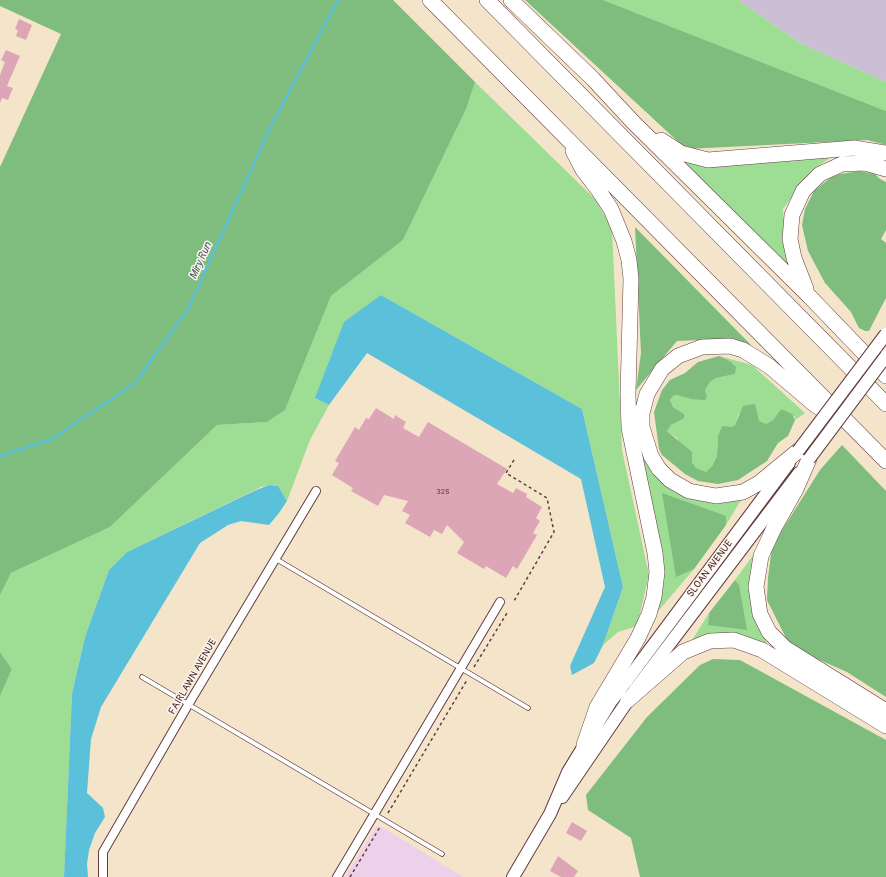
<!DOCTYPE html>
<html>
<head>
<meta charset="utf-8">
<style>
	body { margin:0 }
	canvas { display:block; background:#f4e4ca }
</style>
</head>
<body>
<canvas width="886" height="877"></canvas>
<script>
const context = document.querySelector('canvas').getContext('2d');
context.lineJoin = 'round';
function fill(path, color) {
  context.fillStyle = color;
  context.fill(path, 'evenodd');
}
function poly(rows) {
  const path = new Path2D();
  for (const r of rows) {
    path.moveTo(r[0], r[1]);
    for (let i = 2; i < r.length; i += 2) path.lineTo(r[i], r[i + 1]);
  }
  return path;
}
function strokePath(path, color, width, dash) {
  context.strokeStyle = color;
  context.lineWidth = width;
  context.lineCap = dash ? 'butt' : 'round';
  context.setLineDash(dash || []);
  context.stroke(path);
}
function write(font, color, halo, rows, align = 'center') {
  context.font = font + ' Pangolin,sans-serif';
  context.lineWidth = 3;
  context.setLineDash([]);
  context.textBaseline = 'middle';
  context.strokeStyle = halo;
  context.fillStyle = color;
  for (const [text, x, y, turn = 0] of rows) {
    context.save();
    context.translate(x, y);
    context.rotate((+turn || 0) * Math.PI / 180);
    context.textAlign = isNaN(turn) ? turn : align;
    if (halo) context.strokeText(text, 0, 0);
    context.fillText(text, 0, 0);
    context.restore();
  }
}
const built = poly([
	[377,826,382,827,463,877,345,877]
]);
const industrial = poly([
	[738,0,886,0,886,82,800,43]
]);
const green = poly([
	[603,0,738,0,800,43,886,82,886,111],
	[475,82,596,200,612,229,622,450,649,575,637,626,618,632,603,645,623,587,582,409,381,295,315,398,329,405,310,440,287,501,278,486,269,485,261,487,127,552,109,570,85,637,72,694,64,877,0,877,0,696,12,669,0,652,0,595,11,573,110,527,217,425,267,422,285,410,331,296,403,240,467,107],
	[833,156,812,170,783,209,787,265,682,163],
	[719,356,752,365,805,413,795,420,795,417,781,409,773,420,766,424,739,413,735,425,718,436,717,456,712,466,707,472,703,472,696,468,677,438,667,431,671,425,684,414,673,407,670,400,674,395,678,395,691,399,707,397,705,390,710,382,716,378,735,374,730,361],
	[643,459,676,490,710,502,741,500,726,525,726,516,676,576,694,569,654,616,663,587,658,537],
	[754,554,761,628,768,647,731,632,691,642,709,613,708,625,739,585,735,580]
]);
const forest = poly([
	[0,0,393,0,475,82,467,107,403,240,331,296,285,410,267,422,217,425,110,527,11,573,0,595,0,167,61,34,0,6],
	[525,0,603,0,886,111,886,145,867,140,686,149],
	[860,171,875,174,880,179,886,182,886,230,881,239,886,243,886,298,872,325,869,331,865,331,859,328,851,312,825,283,808,251,802,225,805,209,814,191,830,178,840,174],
	[635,227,751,345,726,339,677,341,636,390,641,353],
	[719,356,730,361,736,367,735,374,716,378,710,382,705,390,707,397,705,400,691,399,677,395,674,395,670,400,673,407,684,414,684,418,671,425,667,431,692,452,692,462,696,468,706,472,712,466,717,456,718,436,721,429,723,426,732,427,735,425,743,406,755,404,759,421,766,424,773,420,781,409,792,414,795,420,788,436,778,443,767,461,738,480,718,484,698,481,685,474,662,455,659,449,654,412,662,390,670,380,685,373,698,362],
	[842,445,886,491,886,697,847,672,815,658,787,640,767,600,768,578,772,546,820,470],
	[662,493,726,516,726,525,694,569,676,577],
	[735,580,739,585,747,630,708,625,709,613],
	[0,652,12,669,0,696],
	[713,659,740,660,886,740,886,877,640,877,631,838,588,810,586,795,647,717,700,665]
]);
const water = poly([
	[381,295,582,409,623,587,603,645,594,663,572,675,570,666,605,587,581,479,367,353,329,405,315,398,344,322],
	[269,485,278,486,287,501,279,513,269,525,241,521,228,525,200,543,101,707,91,739,87,793,103,808,105,817,95,833,89,850,87,864,88,877,64,877,72,694,85,637,109,570,127,552,254,491]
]);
const stream = poly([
	[0,456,52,439,134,384,188,309,270,128,338,0]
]);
const building = poly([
	[19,19,32,25,26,40,16,36,18,30,15,29],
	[6,50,20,56,7,86,13,88,8,100,2,98,0,103,0,75,5,62,1,60],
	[376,408,394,419,395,415,406,422,403,428,419,437,428,422,507,469,497,484,513,493,516,488,527,494,526,497,542,507,536,518,540,521,533,533,537,535,517,569,513,566,506,578,486,566,484,569,457,553,464,542,447,525,442,534,434,530,430,537,405,523,410,515,402,511,408,501,384,495,378,506,351,491,353,488,332,475,339,463,335,461,355,427,359,430,366,418,369,419],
	[572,822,587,831,581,841,566,833],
	[558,856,578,871,574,877,561,877,550,871]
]);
const path = poly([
	[514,460,506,473,547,498,554,532,514,601],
	[474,667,507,613],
	[388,813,467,680],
	[350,877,380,827]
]);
const service = poly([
	[276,559,528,708],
	[142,677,442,854]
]);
const minor = poly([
	[103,877,103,852,188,705,316,491],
	[337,877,500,602]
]);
const secondary = poly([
	[562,797,637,687,799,473],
	[513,877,550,814,568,772,610,703,789,463]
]);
const motorway = poly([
	[430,0,886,461],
	[487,0,886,404],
	[511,0,593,79,633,122,810,297,886,376],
	[661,140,681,153,708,160,854,148,886,153],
	[573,151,583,170,599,191,611,209,624,241,629,260,631,279,628,394,629,428,655,553,657,572,654,597,649,614,638,638,597,707,584,745],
	[806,289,794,258,790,239,792,215,803,191,820,174,842,164,865,163,886,169],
	[798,451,759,483,743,492,716,496,689,491,670,480,659,469,651,456,642,427,642,413,647,394,662,369,678,356,702,347,730,346,743,350,769,366,815,405,833,416],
	[809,459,796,489,774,528,761,556,756,587,760,614,769,632,785,648,886,711],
	[628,700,683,652,710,641,734,640,762,650,886,726]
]);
const secondaryBridge = poly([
	[798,451,886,334],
	[809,459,886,356]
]);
const numberNames = [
	["325",443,492]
];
const streetNames = [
	["SLOAN AVENUE",710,569,-53],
	["FAIRLAWN AVENUE",193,677,-60]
];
const waterNames = [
	["Miry Run",201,261,-66]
];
fill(built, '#edd0e9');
fill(industrial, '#ccbed4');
fill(green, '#9dde94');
fill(forest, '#7ebd7e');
fill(water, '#5bc0d9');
strokePath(stream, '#5bc0d9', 2.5);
fill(building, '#dda6b7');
strokePath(service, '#643d43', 5.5);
strokePath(minor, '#643d43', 10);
strokePath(secondary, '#643d43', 14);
strokePath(motorway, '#643d43', 16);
strokePath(path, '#643d43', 1.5, [3, 3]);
strokePath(service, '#fff', 4);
strokePath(minor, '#fff', 8);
strokePath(secondary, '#fff', 12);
strokePath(motorway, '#fff', 15);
strokePath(secondaryBridge, '#643d43', 14, []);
strokePath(secondaryBridge, '#fff', 12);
write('8px', '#6f414e', null, numberNames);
write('10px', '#4a1f2b', '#fbf7ec', streetNames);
write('italic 11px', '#505768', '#fbf7ec', waterNames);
</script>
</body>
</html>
